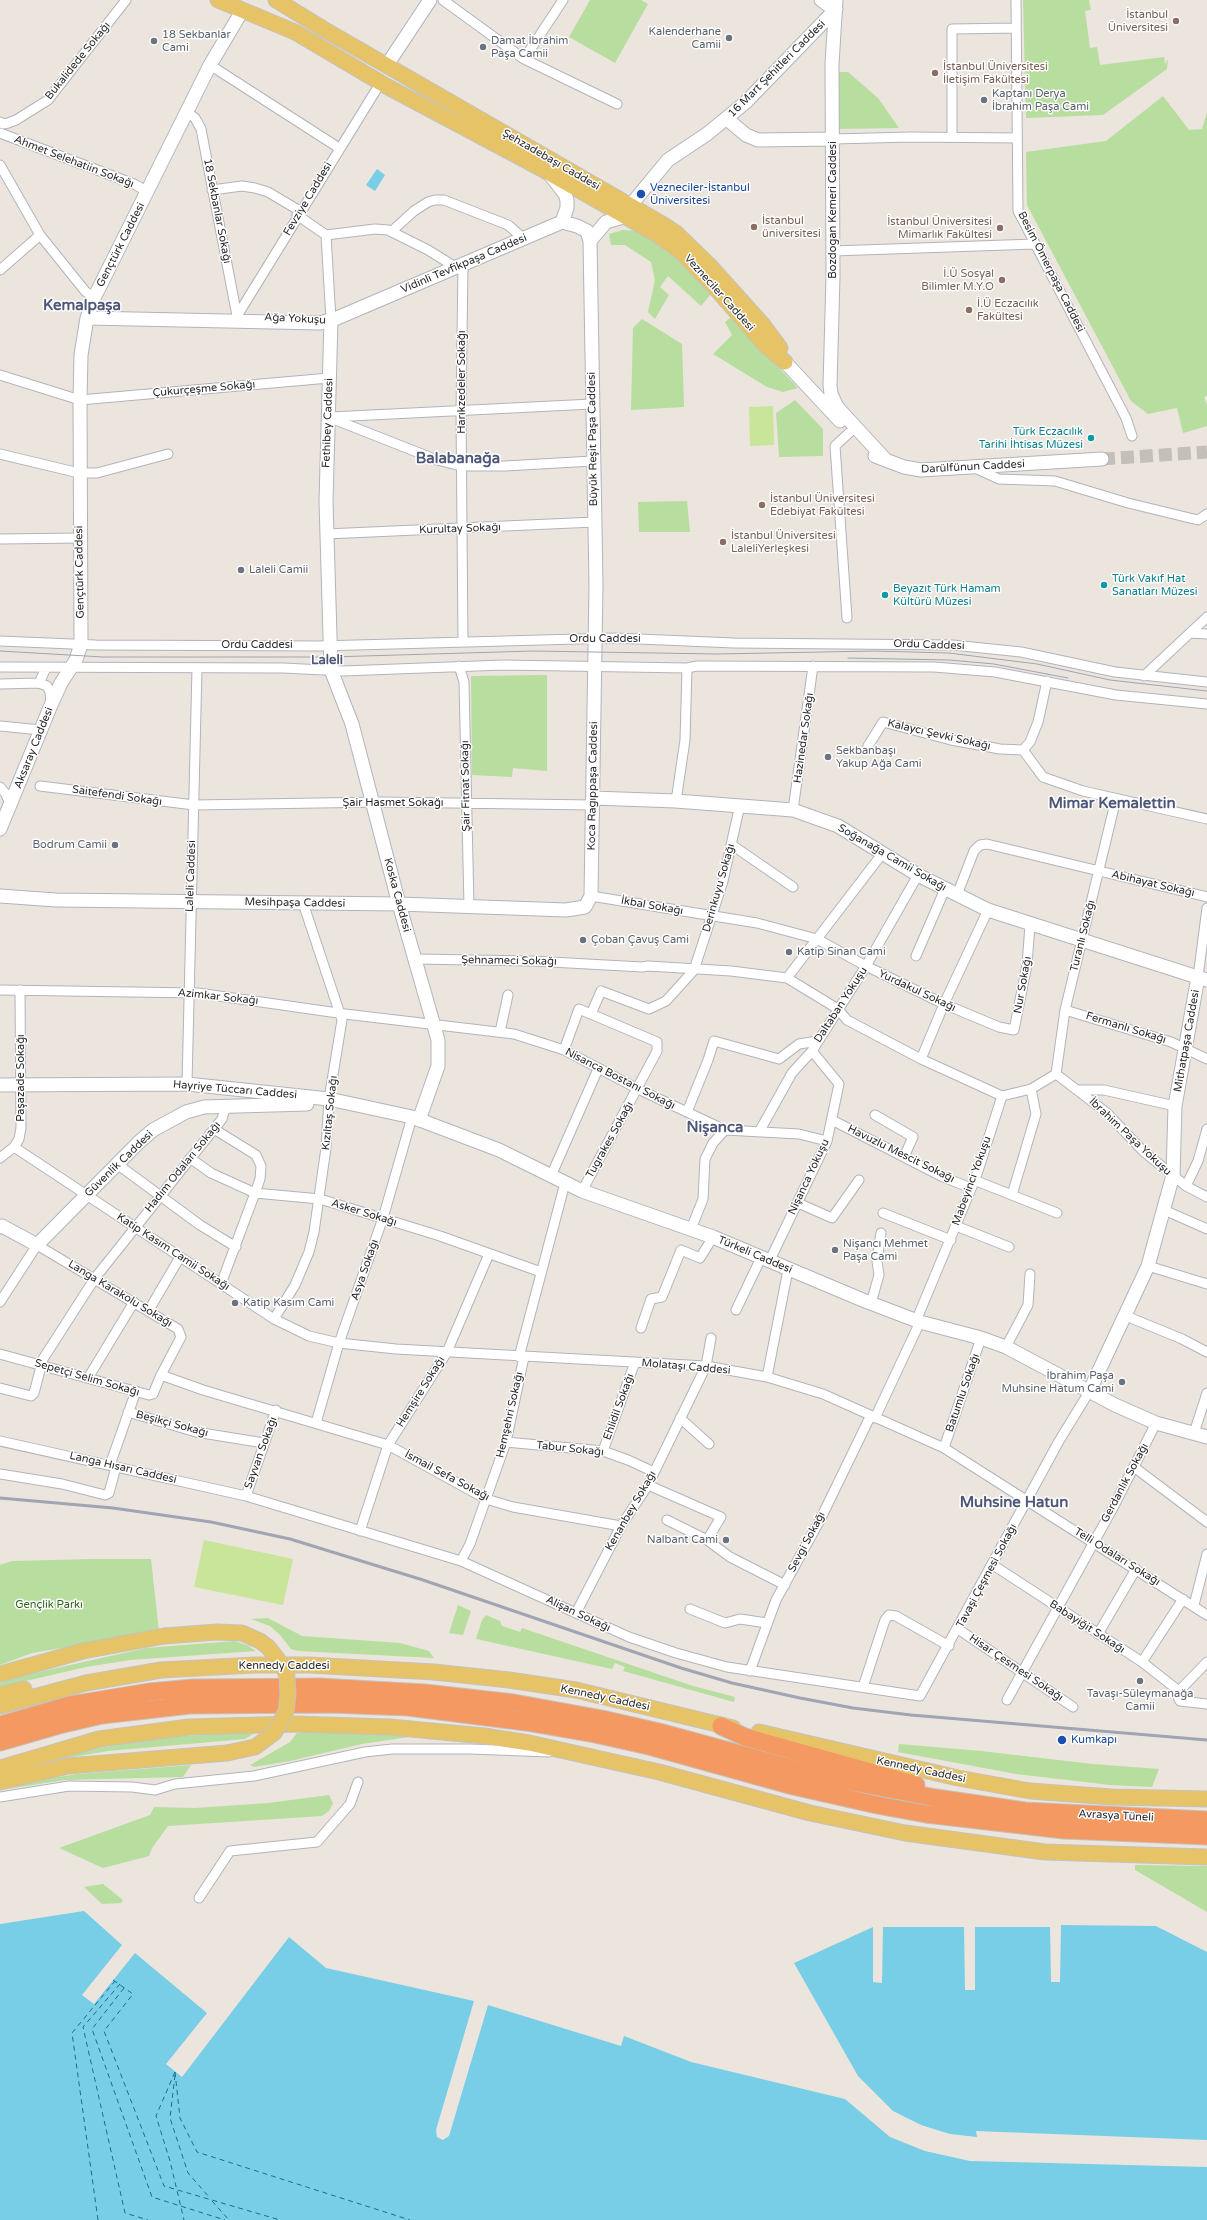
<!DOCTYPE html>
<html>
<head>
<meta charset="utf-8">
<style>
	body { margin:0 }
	canvas { display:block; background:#ebe5dd }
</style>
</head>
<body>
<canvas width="1207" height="2220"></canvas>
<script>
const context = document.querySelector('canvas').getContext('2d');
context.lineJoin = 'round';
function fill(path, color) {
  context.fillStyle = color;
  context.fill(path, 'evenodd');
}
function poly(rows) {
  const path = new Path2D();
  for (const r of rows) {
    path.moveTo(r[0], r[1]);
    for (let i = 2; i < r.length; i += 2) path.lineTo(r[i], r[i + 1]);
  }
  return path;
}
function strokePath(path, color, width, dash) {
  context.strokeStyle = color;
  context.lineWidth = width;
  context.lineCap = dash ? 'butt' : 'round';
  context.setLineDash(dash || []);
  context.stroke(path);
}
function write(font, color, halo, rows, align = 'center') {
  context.font = font + ' "Varela Round",sans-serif';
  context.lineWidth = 3;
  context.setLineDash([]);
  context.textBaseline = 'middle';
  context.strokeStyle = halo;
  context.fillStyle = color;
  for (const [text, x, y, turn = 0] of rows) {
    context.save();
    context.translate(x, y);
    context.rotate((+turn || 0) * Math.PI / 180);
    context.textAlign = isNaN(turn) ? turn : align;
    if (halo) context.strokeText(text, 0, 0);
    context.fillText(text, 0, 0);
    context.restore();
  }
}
const green = poly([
	[590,0,641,0,648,4,615,63,569,37],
	[1023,0,1089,0,1091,10,1085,11,1090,48,1097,47,1100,65,1164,57,1165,64,1168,60,1167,69,1103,115,1026,118],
	[835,72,848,72,878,98,899,128,835,129],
	[1163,96,1189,130,1202,129,1207,112,1207,396,1204,397,1207,405,1207,426,1183,433,1177,408,1148,414,1131,401,1027,205,1026,152,1106,141],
	[623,230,640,231,675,258,711,294,701,306,668,276,660,287,669,295,655,319,648,312,655,280,651,262,625,245,611,245,609,234],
	[731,317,798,388,783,392,767,387,713,354,732,335,725,322],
	[642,319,682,344,684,407,631,410,633,328],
	[795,400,823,429,823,456,779,457,776,413],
	[687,501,690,532,639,532,638,502],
	[547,675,547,771,513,768,512,777,472,775,471,676],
	[93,1559,151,1559,159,1632,32,1653,0,1665,0,1565,12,1561],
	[458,1605,471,1611,463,1635,449,1633],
	[486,1615,500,1621,502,1626,520,1632,522,1628,693,1686,735,1697,734,1702,623,1671,625,1667,615,1663,612,1669,476,1639,482,1620],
	[268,1618,302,1636,400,1643,429,1651,434,1658,298,1651,291,1649,280,1635,270,1626,251,1619],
	[234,1641,247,1645,256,1651,130,1660,86,1667,0,1687,0,1683,17,1677,146,1648],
	[258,1731,245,1739,108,1751,45,1762,88,1750,154,1738],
	[315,1731,355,1732,415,1736,362,1744,290,1761,254,1767,250,1765,290,1742,297,1733],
	[899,1744,981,1751,1093,1764,1159,1769,1152,1787,1110,1785,1016,1774,898,1752],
	[191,1765,183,1777,65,1780,7,1789,39,1780,77,1774],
	[329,1795,333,1803,329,1811,322,1816,168,1826,152,1848,149,1856,103,1868,59,1848,150,1815,154,1807,195,1808,268,1803],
	[1135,1865,1207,1866,1207,1912,1135,1870],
	[103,1884,123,1900,121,1903,102,1904,84,1887]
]);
const pitch = poly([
	[773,406,774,445,750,446,749,407],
	[204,1540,293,1559,283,1605,194,1587]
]);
const water = poly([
	[377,169,385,175,375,191,366,185],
	[84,1911,122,1945,82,1995,94,2004,135,1953,207,2013,166,2064,182,2077,289,1937,326,1968,474,2001,436,2130,437,2137,443,2140,449,2136,488,2005,621,2046,624,2036,691,2062,845,2099,890,2137,925,2151,970,2161,1207,2167,1207,2220,0,2220,0,1924],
	[1061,1925,1156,1926,1207,1952,1207,2140,976,2131,977,2137,950,2134,921,2125,893,2111,858,2076,794,1963,873,1927,873,1982,882,1983,883,1927,964,1927,965,1990,975,1990,975,1927,1050,1927,1051,1982,1060,1982]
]);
const ferry = poly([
	[113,1980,133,1994,104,2031,164,2186,280,2220],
	[120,1984,83,2027,125,2213,148,2220],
	[124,1988,92,2029,152,2197,225,2220],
	[175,2072,180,2118,197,2152,410,2220],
	[175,2072,156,2116,170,2161,184,2220],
	[175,2075,170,2118,188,2173,210,2198],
	[212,2201,229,2220],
	[98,2220,72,2033,115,1981]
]);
const secondaryTunnel = poly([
	[1102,459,1207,452]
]);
const street = poly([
	[443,0,524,59,617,104],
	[1016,0,1018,211,1126,418,1132,436],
	[524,59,563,0],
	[210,65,339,148],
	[187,112,195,118,201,129,237,316],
	[0,122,3,124,8,123,16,120,48,100,126,0],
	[0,133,134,184,148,192],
	[952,137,952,29,1016,28],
	[833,139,911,137,1017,138],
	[0,165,40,235,85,291,94,298],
	[212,190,242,186,255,188,268,192,300,211],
	[297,215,326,235,331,320],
	[392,231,414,211,428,202,435,200,444,200,508,225,524,239],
	[326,235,375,229,388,230,428,250,457,268],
	[833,251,1035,244],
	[463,266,461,411,463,642],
	[0,270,40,235],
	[237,316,381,82],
	[0,375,80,400,329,378],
	[328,417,437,460,461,466,505,466,593,461],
	[331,417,592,404],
	[0,454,79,473,97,473,168,454],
	[975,468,999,479,1055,481,1128,503,1198,520,1207,514],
	[326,534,595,522],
	[0,539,80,538],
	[847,618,835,446,850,432],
	[1190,633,1207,634],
	[0,641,96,645,319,646,615,638,734,643,953,645,1021,652,1115,672,1207,682],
	[459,666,464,682,469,907],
	[0,667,283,668,343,671,503,665,687,668,697,666,934,667,995,672,1116,695,1207,704],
	[1144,676,1207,617],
	[39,683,47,686,50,692,51,703],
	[0,684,39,683,46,668],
	[0,726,41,730],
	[868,746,883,722,951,740,1000,749,1023,750],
	[1023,750,1043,777,1083,791,1207,819],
	[1023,750,1030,742,1038,722,1047,681],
	[40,786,194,805,381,802,593,805],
	[0,787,6,794,10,805],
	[676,801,685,740,687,668],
	[793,810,813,666],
	[732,845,793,887],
	[957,895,974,851,980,845,987,844,1207,897],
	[591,896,757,923,817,939,866,966,944,1004,999,1027,1014,1030,1027,965,1030,925],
	[916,956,945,889],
	[415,959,533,961,642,967,648,966,731,971,787,978,838,1009,847,1020,921,1059,1002,1096],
	[1198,977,1207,908],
	[787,978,882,854],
	[0,990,198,993,345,1014,514,1034,564,1050,638,1089,725,1130,799,1134,827,1141],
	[1065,1010,1171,1042,1207,1059],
	[591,1014,601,991,649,1009,666,1001,694,970,723,881,740,805],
	[500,1032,508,995],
	[564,1050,579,1009,657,1042,657,1051,582,1191],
	[921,1059,944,1004,988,910],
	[1056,1074,1065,1010,1116,799],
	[1056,1074,1107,1113,1143,1151,1186,1186,1207,1197],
	[187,1084,197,668],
	[1079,1090,1104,1090,1175,1106],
	[687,1112,708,1060,714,1041,779,1059,799,1044,818,1041],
	[875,1115,913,1137,904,1157],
	[832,1120,943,1177,971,1188],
	[214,1129,256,1155,261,1166,260,1179,255,1193,221,1284],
	[759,1132,792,1073,812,1051,866,966,918,875],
	[14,1147,274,1319,309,1336,339,1343,396,1349,706,1366,767,1377,823,1394,944,1448,1207,1615],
	[0,1158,14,1147,19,1139,21,1128,20,990],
	[190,1158,211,1173,255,1193,320,1199,440,1236,541,1272],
	[117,1164,200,1225,236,1247],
	[551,1176,598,1069],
	[974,1180,1057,1213],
	[1186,1186,1198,1161,1207,1129],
	[1012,1195,1036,1114,1031,1089],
	[798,1203,832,1218,859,1180],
	[1164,1210,1207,1229],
	[883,1213,951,1240],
	[956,1226,1009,1247],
	[691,1229,703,1199,705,1159,713,1143,725,1130],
	[769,1262,827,1141,839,1084,812,1051],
	[1148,1266,1207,1284],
	[0,1302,37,1245,178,1329,181,1337,161,1375],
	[871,1303,879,1275,877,1261,881,1233],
	[149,1310,180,1257],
	[736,1310,761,1258],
	[1126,1316,1182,1339,1207,1352],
	[274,1319,295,1285,309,1252,314,1232,326,1148,329,1099,342,1020,303,903],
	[916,1321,976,1177,1002,1096,1031,1089,1056,1074],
	[641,1328,651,1299,662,1297,681,1250,700,1258,713,1237],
	[1006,1347,1028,1305,1030,1274],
	[0,1354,149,1395,153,1394,161,1375,203,1390,388,1445,486,1499,513,1507,621,1526],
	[519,1357,565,1183],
	[767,1377,788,1270],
	[88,1378,134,1302],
	[0,1388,31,1396,34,1393,43,1359,95,1278,214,1129,222,1119,226,1105],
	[128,1412,196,1432,264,1443],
	[680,1418,709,1444],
	[875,1418,920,1322],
	[316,1423,339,1343,383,1218,412,1117],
	[1194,1433,1207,1393],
	[0,1441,246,1496,461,1561,629,1637,676,1653,727,1667,920,1696,1059,1441,1089,1392],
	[506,1442,603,1451,628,1460,654,1472],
	[944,1448,981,1338],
	[603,1451,635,1362],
	[110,1465,136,1391],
	[1134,1467,1207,1522],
	[0,1474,62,1484,105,1495,109,1493,116,1467],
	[648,1485,721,1517,707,1540,730,1557,785,1585],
	[246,1496,276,1410],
	[667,1520,707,1540],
	[360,1531,388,1445,447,1352,489,1254],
	[461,1561,470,1544,506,1442,524,1357],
	[993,1565,1142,1662,1179,1691],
	[1194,1605,1207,1554],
	[690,1609,725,1623,740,1619,767,1623],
	[576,1613,621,1526,648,1485,706,1366,711,1338],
	[958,1629,1073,1707],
	[1098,1634,1136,1569],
	[1142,1662,1183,1599],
	[750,1671,776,1600,821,1518,870,1417],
	[863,1687,885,1620,889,1615,896,1616,949,1646],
	[1179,1691,1207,1662],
	[1179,1691,1178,1697,1180,1701,1207,1704],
	[1007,1700,1115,1504,1156,1423],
	[0,1797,69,1786,132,1787,155,1790,175,1784,254,1776,365,1752,392,1749,470,1749,549,1752],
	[199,1898,230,1851,317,1842,350,1804,358,1782]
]);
const secondary = poly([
	[821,0,835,10],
	[836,0,832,64,833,277,830,385,831,394,837,407,884,458],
	[387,65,430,0],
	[727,119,746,135,758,140,833,139],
	[551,176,565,194,567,200,567,208,562,222],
	[630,206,668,160,707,134,746,102,836,9],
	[590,241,606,222,623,217],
	[331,320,326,501,331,670,352,724,399,904,438,1040,438,1066,419,1120],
	[785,362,840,421],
	[875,456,904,467,921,470,1102,459],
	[593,798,676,801,793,810,838,826,918,875,988,910,1207,980],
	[0,829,51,705,61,683,76,660,81,644,80,400,81,355,87,318,94,298,210,65,242,11],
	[0,896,56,900,399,904,566,910,585,907,591,896,596,585,590,241,587,231,577,226,562,222,337,318,320,323,87,318],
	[0,1085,187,1084,329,1099,412,1117,499,1150,582,1191,713,1237,865,1301,920,1322,981,1338,1006,1347,1115,1405,1156,1423,1207,1437],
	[0,1227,2,1226,37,1245,138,1143,153,1130,186,1112,204,1107,307,1104],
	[1089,1392,1148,1266,1173,1175,1175,1106,1198,977]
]);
const primary = poly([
	[218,0,295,32,388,87,544,170,658,235,681,252,711,283,766,346,785,362],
	[276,0,325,30,664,225,676,233,709,265,763,325,780,348],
	[0,1674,83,1651,164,1636],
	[0,1695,24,1689],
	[0,1706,86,1683,161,1670,255,1665,309,1665,434,1672,509,1680,576,1690,733,1728],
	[759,1732,958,1778,1030,1791,1112,1797,1207,1799],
	[0,1768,99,1739,189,1727,294,1724,390,1727,484,1736,529,1743,659,1772,810,1813,905,1833,1045,1852,1207,1857],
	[0,1782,68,1766,227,1753]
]);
const highway = poly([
	[0,1725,70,1705,149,1692,193,1688,320,1687,425,1693,514,1703,602,1719,659,1732,817,1775,936,1798,1025,1811,1207,1820],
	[721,1726,745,1737,916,1785],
	[0,1742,59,1725,102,1715,190,1705,329,1704,408,1707,526,1722,595,1734,649,1746,793,1786,877,1805,926,1814,1064,1830,1207,1836]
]);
const tram = poly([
	[0,651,103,657,330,657,533,651,717,654,874,651,949,653,1037,664,1110,680,1207,691],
	[848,658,949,660,994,664,1068,678]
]);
const rail = poly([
	[0,1498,113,1508,211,1522,290,1539,423,1580,681,1668,732,1683,800,1698,853,1708,911,1715,1207,1740]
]);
const primaryBridge = poly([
	[164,1636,217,1632,242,1633,260,1641,268,1647,283,1666,287,1676,288,1695,286,1711,279,1725,274,1733,255,1747,227,1753]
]);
const markers = [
	[1176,21,4,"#8d6e63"],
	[729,38,4,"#6b7280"],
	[154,41,4,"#6b7280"],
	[483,47,4,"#6b7280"],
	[935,73,4,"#8d6e63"],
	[984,100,4,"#6b7280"],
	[641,194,5,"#1a4fb4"],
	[754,227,4,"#8d6e63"],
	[1000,228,4,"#8d6e63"],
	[1002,280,4,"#8d6e63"],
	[969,310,4,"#8d6e63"],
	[1091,438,4,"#0f9aa8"],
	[762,505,4,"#8d6e63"],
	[723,542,4,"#8d6e63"],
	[241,570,4,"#6b7280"],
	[1104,585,4,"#0f9aa8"],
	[885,595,4,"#0f9aa8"],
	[828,757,4,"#6b7280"],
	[115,845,4,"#6b7280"],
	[583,940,4,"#6b7280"],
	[789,952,4,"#6b7280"],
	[835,1250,4,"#6b7280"],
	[235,1303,4,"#6b7280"],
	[1122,1382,4,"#6b7280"],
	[726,1540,4,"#6b7280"],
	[1140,1681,4,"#6b7280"],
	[1062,1740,5,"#1a4fb4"]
];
const educationNames = [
	["İstanbul",1168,15,"right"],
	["Üniversitesi",1168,28,"right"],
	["İstanbul Üniversitesi",943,67],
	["İletişim Fakültesi",943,80],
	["İstanbul",762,221],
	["üniversitesi",762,234],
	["İstanbul Üniversitesi",992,222,"right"],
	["Mimarlık Fakültesi",992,235,"right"],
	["İ.Ü Sosyal",994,274,"right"],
	["Bilimler M.Y.O",994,287,"right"],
	["İ.Ü Eczacılık",977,304],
	["Fakültesi",977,317],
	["İstanbul Üniversitesi",770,499],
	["Edebiyat Fakültesi",770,512],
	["İstanbul Üniversitesi",731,536],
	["LaleliYerleşkesi",731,549]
];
const worshipNames = [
	["Kalenderhane",721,32,"right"],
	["Camii",721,45,"right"],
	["18 Sekbanlar",162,35],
	["Cami",162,48],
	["Damat İbrahim",491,41],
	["Paşa Camii",491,54],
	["Kaptanı Derya",992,94],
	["İbrahim Paşa Cami",992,107],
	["Laleli Camii",249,570],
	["Sekbanbaşı",836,751],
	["Yakup Ağa Cami",836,764],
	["Bodrum Camii",107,845,"right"],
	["Çoban Çavuş Cami",591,940],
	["Katip Sinan Cami",797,952],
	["Nişancı Mehmet",843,1244],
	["Paşa Cami",843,1257],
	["Katip Kasım Cami",243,1303],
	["İbrahim Paşa",1114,1376,"right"],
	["Muhsine Hatum Cami",1114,1389,"right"],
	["Nalbant Cami",718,1540,"right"],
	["Tavaşı-Süleymanağa",1140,1694,"center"],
	["Camii",1140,1707,"center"]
];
const streetNames = [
	["Bukalidede Sokağı",78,61,-51],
	["16 Mart Şehitleri Caddesi",777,69,-45],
	["Şehzadebaşı Caddesi",551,160,30],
	["Ahmet Selehatiin Sokağı",74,162,21],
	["Fevziye Caddesi",308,199,-59],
	["Bozdogan Kemeri Caddesi",833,210,-90],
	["18 Sekbanlar Sokağı",217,211,79],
	["Gençtürk Caddesi",121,245,-63],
	["Vidinli Tevfikpaşa Caddesi",464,264,-23],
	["Besim Ömerpaşa Caddesi",1051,272,63],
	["Vezneciler Caddesi",719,293,48],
	["Ağa Yokuşu",295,319,3],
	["Harıkzedeler Sokağı",462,382,-90],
	["Çukurçeşme Sokağı",204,389,-5],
	["Fethibey Caddesi",328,423,-88],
	["Büyük Reşit Paşa Caddesi",593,439,-91],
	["Darülfünun Caddesi",973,467,-3],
	["Kurultay Sokağı",460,529,-2],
	["Gençtürk Caddesi",80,572,-91],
	["Ordu Caddesi",605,639],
	["Ordu Caddesi",257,645],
	["Ordu Caddesi",929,645,2],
	["Kalaycı Şevki Sokağı",939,735,13],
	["Hazinedar Sokağı",804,738,-82],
	["Aksaray Caddesi",34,748,-68],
	["Şair Fitnat Sokağı",466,786,-91],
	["Koca Ragıppaşa Caddesi",593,786,-89],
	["Saitefendi Sokağı",117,796,8],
	["Şair Hasmet Sokağı",393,803],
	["Soğanağa Camii Sokağı",892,858,30],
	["Laleli Caddesi",191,876,-88],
	["Abihayat Sokağı",1153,884,13],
	["Derinkuyu Sokağı",719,888,-74],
	["Koska Caddesi",397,895,75],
	["Mesihpaşa Caddesi",295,903,1],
	["İkbal Sokağı",652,906,10],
	["Turanlı Sokağı",1083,936,-76],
	["Şehnameci Sokağı",509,961,1],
	["Nur Sokağı",1023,985,-80],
	["Yurdakul Sokağı",917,991,25],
	["Azimkar Sokağı",218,997,6],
	["Daltaban Yokuşu",841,1005,-57],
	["Fermanlı Sokağı",1126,1028,17],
	["Mithatpaşa Caddesi",1187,1041,-80],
	["Paşazade Sokağı",21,1078,-90],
	["Nisanca Bostanı Sokağı",620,1079,27],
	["Hayriye Tüccarı Caddesi",235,1090,5],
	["Kızıltaş Sokağı",330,1113,-84],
	["İbrahim Paşa Yokuşu",1130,1137,43],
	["Tugrakes Sokağı",610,1140,-61],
	["Havuzlu Mescit Sokağı",901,1154,26],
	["Güvenlik Caddesi",119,1164,-44],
	["Hadım Odaları Sokağı",183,1167,-51],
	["Nişanca Yokuşu",809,1177,-65],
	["Mabeyinci Yokuşu",972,1181,-70],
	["Asker Sokağı",364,1213,17],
	["Katip Kasım Camii Sokağı",173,1252,33],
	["Türkeli Caddesi",755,1255,23],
	["Asya Sokağı",365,1270,-71],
	["Langa Karakolu Sokağı",120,1294,31],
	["Molataşı Caddesi",686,1367,5],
	["Sepetçi Selim Sokağı",87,1378,16],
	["Hemşire Sokağı",421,1392,-58],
	["Batumlu Sokağı",963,1393,-71],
	["Ehlidil Sokağı",619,1407,-70],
	["Hemşehri Sokağı",510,1415,-77],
	["Beşikçi Sokağı",172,1424,15],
	["Tabur Sokağı",570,1449,6],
	["Sayvan Sokağı",261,1453,-70],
	["Langa Hısarı Caddesi",123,1468,13],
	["İsmail Sefa Sokağı",447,1476,28],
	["Gerdanlık Sokağı",1125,1483,-62],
	["Kenanbey Sokağı",631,1511,-60],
	["Sevgi Sokağı",807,1542,-62],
	["Telli Odaları Sokağı",1117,1557,32],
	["Tavaşi Çeşmesi Sokağı",987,1576,-62],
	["Alişan Sokağı",578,1614,25],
	["Babayiğit Sokağı",1087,1627,33],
	["Kennedy Caddesi",284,1666],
	["Hisar Çesmesi Sokağı",1016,1668,34],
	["Kennedy Caddesi",605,1698,12],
	["Kennedy Caddesi",921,1770,12],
	["Avrasya Tüneli",1116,1816,3]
];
const transitNames = [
	["Vezneciler-İstanbul",650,188],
	["Üniversitesi",650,201],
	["Kumkapı",1071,1740]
];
const cultureNames = [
	["Türk Eczacılık",1083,432,"right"],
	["Tarihi İhtisas Müzesi",1083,445,"right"],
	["Türk Vakıf Hat",1112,579],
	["Sanatları Müzesi",1112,592],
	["Beyazıt Türk Hamam",893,589],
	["Kültürü Müzesi",893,602]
];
const parkNames = [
	["Gençlik Parkı",49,1605]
];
const quarterNames = [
	["Laleli",327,661]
];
const districtNames = [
	["Kemalpaşa",82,306],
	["Balabanağa",458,459],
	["Mimar Kemalettin",1112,804],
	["Nişanca",715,1128],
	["Muhsine Hatun",1014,1503]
];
fill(green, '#b7de9e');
fill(pitch, '#c9e59a');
fill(water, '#78cee6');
strokePath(ferry, '#176e92', 1, [5, 4]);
strokePath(secondaryTunnel, '#c4c0b9', 13, [13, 6]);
strokePath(street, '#b1b4bd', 11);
strokePath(secondary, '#b1b4bd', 15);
strokePath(primary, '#c3c3c3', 17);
strokePath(highway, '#c3c3c3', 19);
strokePath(street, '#fff', 9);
strokePath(secondary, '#fff', 13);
strokePath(primary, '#e7c367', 15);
strokePath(highway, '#f39961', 17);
strokePath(tram, '#a0a4b3', 1);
strokePath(rail, '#a0a4b3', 3);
strokePath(primaryBridge, '#c3c3c3', 17, []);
strokePath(primaryBridge, '#e7c367', 15);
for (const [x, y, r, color] of markers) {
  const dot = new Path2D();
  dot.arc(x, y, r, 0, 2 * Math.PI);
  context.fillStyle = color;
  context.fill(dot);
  strokePath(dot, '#fff', 1.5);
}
write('11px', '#785e54', '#fff', educationNames, 'left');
write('11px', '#5b616d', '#fff', worshipNames, 'left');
write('11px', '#2a2a2a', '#fff', streetNames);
write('11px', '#164399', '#fff', transitNames, 'left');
write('11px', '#0d838f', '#fff', cultureNames, 'left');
write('11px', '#30621f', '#fff', parkNames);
write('bold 13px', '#4e5778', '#fff', quarterNames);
write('bold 15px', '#4e5778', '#fff', districtNames);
</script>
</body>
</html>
